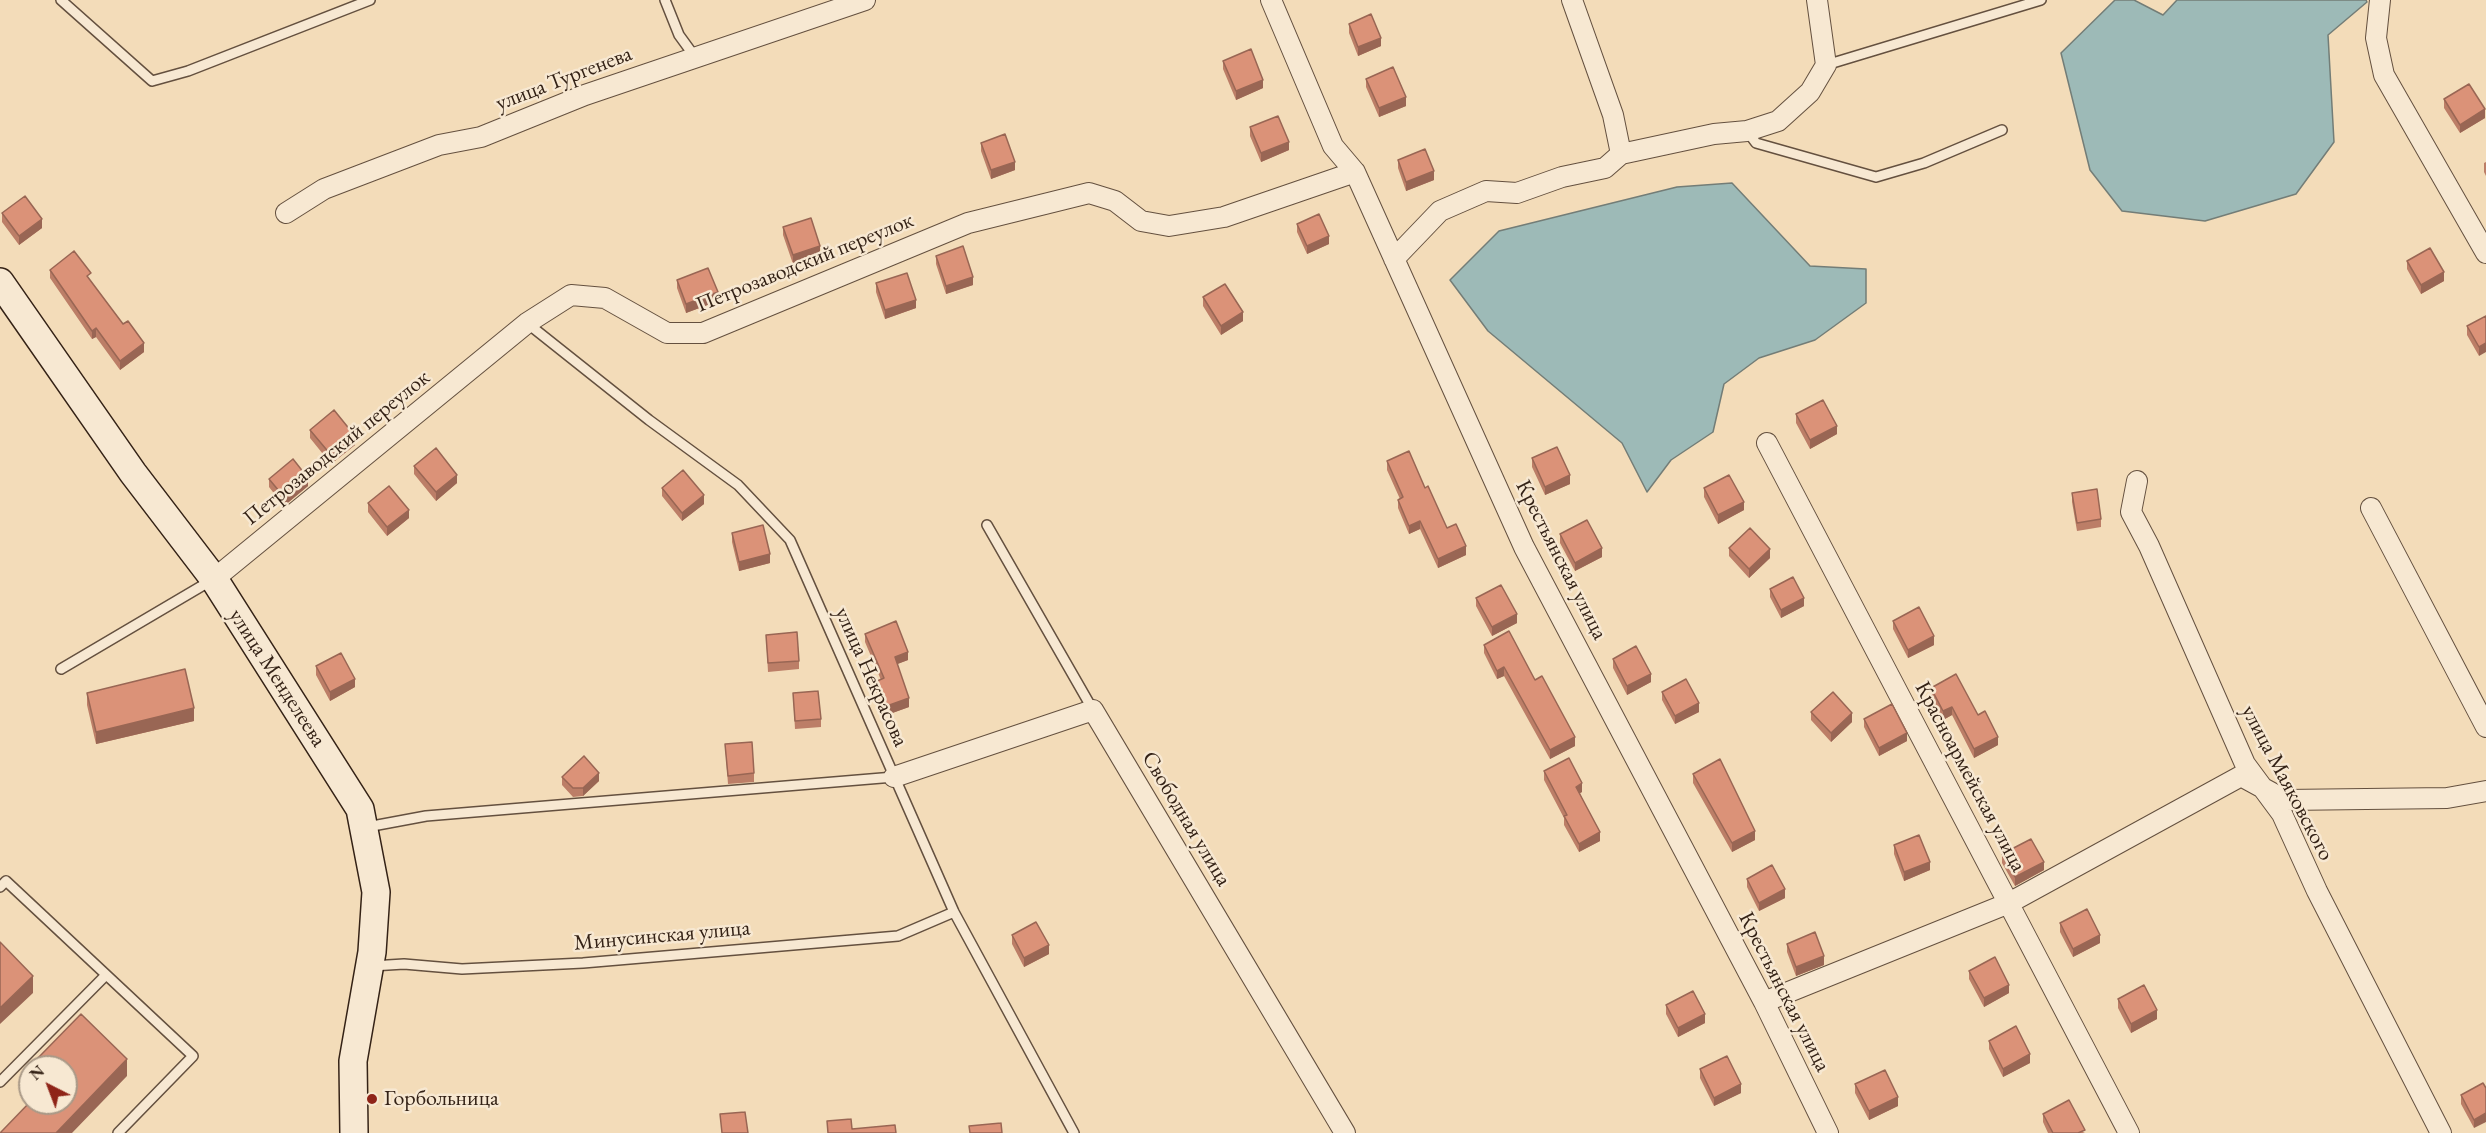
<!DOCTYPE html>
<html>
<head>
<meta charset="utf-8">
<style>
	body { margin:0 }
	#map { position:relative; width:2486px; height:1133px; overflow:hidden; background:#f3dcb9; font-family:"EB Garamond",serif }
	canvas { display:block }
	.north { position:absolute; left:18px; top:1055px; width:60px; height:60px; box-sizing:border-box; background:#f7e8d2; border:2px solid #a99987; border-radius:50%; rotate:318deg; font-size:16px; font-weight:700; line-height:24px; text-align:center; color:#342216 }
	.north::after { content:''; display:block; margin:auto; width:21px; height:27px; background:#8f2418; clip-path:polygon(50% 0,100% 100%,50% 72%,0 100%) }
</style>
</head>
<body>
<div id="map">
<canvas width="2486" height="1133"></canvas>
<div class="north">N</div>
</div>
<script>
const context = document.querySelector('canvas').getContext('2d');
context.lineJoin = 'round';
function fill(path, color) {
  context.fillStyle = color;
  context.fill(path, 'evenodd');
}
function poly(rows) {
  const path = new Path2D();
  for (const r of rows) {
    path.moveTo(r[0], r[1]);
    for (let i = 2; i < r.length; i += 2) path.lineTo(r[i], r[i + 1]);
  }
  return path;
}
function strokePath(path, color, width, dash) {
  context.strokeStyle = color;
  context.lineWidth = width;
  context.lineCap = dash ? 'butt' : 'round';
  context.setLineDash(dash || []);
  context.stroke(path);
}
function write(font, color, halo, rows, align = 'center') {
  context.font = font + ' "EB Garamond",serif';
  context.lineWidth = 5;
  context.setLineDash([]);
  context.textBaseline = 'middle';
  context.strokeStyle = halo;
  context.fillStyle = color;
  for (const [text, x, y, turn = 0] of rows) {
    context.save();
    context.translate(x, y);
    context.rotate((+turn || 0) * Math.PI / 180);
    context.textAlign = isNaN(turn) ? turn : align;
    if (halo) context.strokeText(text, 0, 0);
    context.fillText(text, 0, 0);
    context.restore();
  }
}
const water = poly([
	[2115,0,2134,0,2163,15,2177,0,2366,0,2367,2,2328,35,2334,142,2296,194,2205,221,2122,211,2090,170,2061,53,2115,0],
	[1732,183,1810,266,1866,269,1866,303,1815,340,1759,358,1724,384,1713,432,1671,460,1647,492,1622,443,1488,331,1450,280,1499,231,1677,187,1732,183]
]);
const lane = poly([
	[61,0,152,81,188,71,370,0],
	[665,0,679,35,695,57],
	[1826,65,2041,0],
	[1747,131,1756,143,1876,177,1924,163,2002,130],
	[527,323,649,420,738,485,790,540,954,912,1074,1133],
	[987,525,1093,710],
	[61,669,212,580],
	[367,827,426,816,894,777],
	[0,887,6,881,193,1056,118,1133],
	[372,966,404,964,462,969,583,963,898,936,954,912],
	[0,1082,106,975]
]);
const street = poly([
	[1271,0,1333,146,1355,172,1524,547,1764,1002,1828,1133],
	[1572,0,1613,115,1621,154],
	[2380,0,2376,38,2384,75,2486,253],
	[286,213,324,189,439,145,481,137,585,95,865,0],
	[1394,259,1440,211,1486,191,1517,193,1562,177,1605,168,1621,154,1714,134,1747,131,1778,121,1810,92,1826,65,1817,0],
	[1767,443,2129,1133],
	[2137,481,2131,512,2149,546,2245,764,2282,814,2317,891,2441,1133],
	[2371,508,2486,727],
	[214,579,527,323,571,295,605,298,667,333,703,333,968,223,1089,193,1115,201,1141,221,1169,226,1224,217,1355,172],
	[894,777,1093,710,1345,1133],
	[1764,1002,2009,903,2241,776,2285,800,2447,798,2486,791]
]);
const secondary = poly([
	[0,282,133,473,214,579,360,809,376,892,372,952,353,1061,354,1133]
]);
const wall = poly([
	[1349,24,1381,46,1358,56,1349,33],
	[1223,61,1263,88,1236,100,1223,69],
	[1366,79,1406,106,1379,117,1366,87],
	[2444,99,2485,118,2460,133,2444,108],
	[1250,127,1289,150,1261,162,1250,136],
	[981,143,1015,170,991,179,981,151],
	[1398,160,1434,180,1406,191,1398,168],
	[2486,162,2486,176,2484,172,2484,163],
	[2,213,42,228,19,245,2,222],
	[1297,224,1329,244,1307,254,1297,232],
	[783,227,820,255,793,264,783,235],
	[936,256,973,285,946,294,936,264],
	[2407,261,2444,281,2421,294,2407,269],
	[50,270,91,281,144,352,120,370,96,337,92,339,50,278],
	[677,280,718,301,686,313,677,288],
	[876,283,916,308,885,319,876,292],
	[1203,297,1243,321,1221,335,1203,306],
	[2486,316,2479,356,2467,335,2467,326],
	[1796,414,1837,434,1810,449,1796,423],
	[310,430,355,445,331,464,310,438],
	[1532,458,1570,484,1545,495,1532,467],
	[1387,461,1425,488,1447,528,1466,555,1438,568,1420,529,1409,534,1398,508,1398,500,1400,499,1387,470],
	[414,466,457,483,436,501,414,474],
	[269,479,308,486,284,506,269,487],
	[662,488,704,504,682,521,662,496],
	[1704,488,1744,510,1718,524,1704,497],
	[2072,493,2101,519,2101,527,2077,531,2072,502],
	[368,503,409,518,387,536,368,512],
	[732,533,770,563,739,571,732,542],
	[1560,534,1602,557,1575,571,1560,543],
	[1729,548,1770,558,1749,578,1729,556],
	[1770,589,1804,606,1781,618,1770,597],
	[1476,598,1517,623,1492,636,1476,606],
	[1893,621,1934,645,1908,658,1893,629],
	[865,634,908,660,897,664,909,707,884,716,875,690,875,682,881,680,865,642],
	[766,635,799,661,799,669,768,672],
	[1484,645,1575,746,1550,759,1504,676,1497,679,1484,653],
	[1613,659,1651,682,1627,695,1613,668],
	[316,666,355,687,330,701,316,675],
	[1931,688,1978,715,1998,745,1974,758,1952,715,1943,720,1931,696],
	[1662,692,1699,712,1675,724,1662,700],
	[87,693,194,721,96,744,87,705],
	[793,693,821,719,821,727,795,729],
	[1811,712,1852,722,1831,742,1811,720],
	[1864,719,1907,741,1879,756,1864,727],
	[725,744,754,773,754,782,728,784],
	[1544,771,1582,792,1580,793,1600,841,1579,852,1564,825,1564,818,1544,780],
	[1693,774,1755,840,1732,852,1693,783],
	[562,777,599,781,583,796,573,797,562,785],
	[1894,845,1930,870,1904,881,1894,854],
	[2002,854,2044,870,2015,886,2002,863],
	[1747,879,1785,898,1759,911,1747,887],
	[2060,923,2100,943,2073,957,2060,932],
	[1012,935,1049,954,1024,967,1012,944],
	[1787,944,1824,965,1796,976,1787,952],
	[1969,971,2009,993,1984,1007,1969,979],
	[2118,999,2157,1019,2131,1033,2118,1008],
	[1666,1005,1705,1023,1678,1037,1666,1014],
	[1989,1041,2030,1063,2003,1077,1989,1049],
	[36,1060,127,1076,66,1067,36,1067],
	[1700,1069,1741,1093,1714,1106,1700,1078],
	[2483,1083,2474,1128,2461,1104,2461,1095],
	[1855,1084,1898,1106,1869,1120,1855,1093],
	[2043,1114,2085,1133,2048,1133,2043,1122]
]);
const shadedWall = poly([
	[1381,38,1381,46,1358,56,1358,47],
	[1263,80,1263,88,1236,100,1236,91],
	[1406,97,1406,106,1379,117,1379,108],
	[2485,109,2485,118,2460,133,2460,125],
	[1289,142,1289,150,1261,162,1261,153],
	[1015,162,1015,170,991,179,991,170],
	[1434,171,1434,180,1406,191,1406,182],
	[42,219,42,228,19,245,19,236],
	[1329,236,1329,244,1307,254,1307,246],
	[820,246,820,255,793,264,793,255],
	[2444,272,2444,281,2421,294,2421,285],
	[973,277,973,285,946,294,946,286],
	[718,292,718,301,686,313,686,304],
	[916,300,916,308,885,319,885,310],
	[1243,312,1243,321,1221,335,1221,326],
	[96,328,96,337,92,339,92,331],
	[144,343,144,352,120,370,120,361],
	[2486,343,2486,352,2479,356,2479,347],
	[1837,426,1837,434,1810,449,1810,440],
	[355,436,355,445,331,464,331,455],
	[457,475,457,483,436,501,436,492],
	[1570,475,1570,484,1545,495,1545,487],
	[308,478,308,486,284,506,284,497],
	[704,495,704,504,682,521,682,513],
	[1744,502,1744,510,1718,524,1718,515],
	[409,510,409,518,387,536,387,527],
	[1420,521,1420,529,1409,534,1409,526],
	[1466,546,1466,555,1438,568,1438,559],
	[1602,548,1602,557,1575,571,1575,563],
	[1770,549,1770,558,1749,578,1749,569],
	[770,554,770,563,739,571,739,562],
	[1804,598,1804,606,1781,618,1781,610],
	[1517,614,1517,623,1492,636,1492,627],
	[1934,636,1934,645,1908,658,1908,650],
	[908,652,908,660,895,665,895,657],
	[1504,667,1504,676,1497,679,1497,671],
	[1651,674,1651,682,1627,695,1627,686],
	[355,679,355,687,330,701,330,692],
	[909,698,909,707,884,716,884,707],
	[1699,703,1699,712,1675,724,1675,716],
	[1952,707,1952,715,1943,720,1943,711],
	[194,708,194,721,96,744,96,732],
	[1852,713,1852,722,1831,742,1831,733],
	[1907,733,1907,741,1879,756,1879,748],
	[1575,737,1575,746,1550,759,1550,750],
	[1998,737,1998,745,1974,758,1974,749],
	[599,773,599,781,583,796,583,788],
	[1582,783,1582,792,1576,795,1576,787],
	[1755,831,1755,840,1732,852,1732,843],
	[1600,832,1600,841,1579,852,1579,844],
	[1930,862,1930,870,1904,881,1904,872],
	[2044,862,2044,870,2015,886,2015,877],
	[1785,889,1785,898,1759,911,1759,903],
	[2100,935,2100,943,2073,957,2073,949],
	[1049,945,1049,954,1024,967,1024,958],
	[1824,956,1824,965,1796,976,1796,967],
	[33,976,33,993,0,1024,0,1008],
	[2009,985,2009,993,1984,1007,1984,998],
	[2157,1010,2157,1019,2131,1033,2131,1024],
	[1705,1014,1705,1023,1678,1037,1678,1028],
	[2030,1054,2030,1063,2003,1077,2003,1069],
	[127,1059,127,1076,72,1133,56,1133],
	[1741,1084,1741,1093,1714,1106,1714,1098],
	[1898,1097,1898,1106,1869,1120,1869,1111],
	[2486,1113,2486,1122,2474,1128,2474,1120]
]);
const building = poly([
	[1371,14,1381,38,1358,47,1349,24,1371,14],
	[1251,49,1263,80,1236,91,1223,61,1251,49],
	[1393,67,1406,97,1379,108,1366,79,1393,67],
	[2469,84,2485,109,2460,125,2444,99,2469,84],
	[1278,116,1289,142,1261,153,1250,127,1278,116],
	[1005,134,1015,162,991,170,981,143,1005,134],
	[1425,149,1434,171,1406,182,1398,160,1425,149],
	[25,196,42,219,19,236,2,213,25,196],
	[1319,214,1329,236,1307,246,1297,224,1319,214],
	[811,218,820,246,793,255,783,227,811,218],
	[963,246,973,277,946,286,936,256,963,246],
	[2430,248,2444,272,2421,285,2407,261,2430,248],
	[74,251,91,273,87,276,123,324,128,321,144,343,120,361,96,328,92,331,50,270,74,251],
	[708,268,718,292,686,304,677,280,708,268],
	[907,273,916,300,885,310,876,283,907,273],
	[1225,284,1243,312,1221,326,1203,297,1225,284],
	[2486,316,2486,343,2479,347,2467,326,2486,316],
	[1823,400,1837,426,1810,440,1796,414,1823,400],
	[334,410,355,436,331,455,310,430,334,410],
	[1557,447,1570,475,1545,487,1532,458,1557,447],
	[436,448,457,475,436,492,414,466,436,448],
	[1409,451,1425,488,1428,486,1447,528,1456,524,1466,546,1438,559,1420,521,1409,526,1398,500,1403,497,1387,461,1409,451],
	[293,459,308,478,284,497,269,479,293,459],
	[683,470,704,495,682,513,662,488,683,470],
	[1729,475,1744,502,1718,515,1704,488,1729,475],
	[389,486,409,510,387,527,368,503,389,486],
	[2097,489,2101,519,2077,523,2072,493,2097,489],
	[1587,520,1602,548,1575,563,1560,534,1587,520],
	[763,525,770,554,739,562,732,533,763,525],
	[1750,528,1770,549,1749,569,1729,548,1750,528],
	[1793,577,1804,598,1781,610,1770,589,1793,577],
	[1501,585,1517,614,1492,627,1476,598,1501,585],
	[1919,607,1934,636,1908,650,1893,621,1919,607],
	[896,621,908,652,895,657,909,698,884,707,875,682,884,678,865,634,896,621],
	[1509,631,1535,680,1542,676,1575,737,1550,750,1504,667,1497,671,1484,645,1509,631],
	[797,632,799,661,768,663,766,635,797,632],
	[1636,646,1651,674,1627,686,1613,659,1636,646],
	[341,653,355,679,330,692,316,666,341,653],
	[185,669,194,708,96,732,87,693,185,669],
	[1956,674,1978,715,1985,711,1998,737,1974,749,1952,707,1943,711,1931,688,1956,674],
	[1686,679,1699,703,1675,716,1662,692,1686,679],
	[818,691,821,719,795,721,793,693,818,691],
	[1833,692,1852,713,1831,733,1811,712,1833,692],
	[1892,704,1907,733,1879,748,1864,719,1892,704],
	[752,742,754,773,728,776,725,744,752,742],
	[584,756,599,773,583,788,573,788,562,777,584,756],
	[1569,758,1582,783,1576,787,1600,832,1579,844,1564,816,1567,815,1544,771,1569,758],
	[1720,759,1755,831,1732,843,1693,774,1720,759],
	[1919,835,1930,862,1904,872,1894,845,1919,835],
	[2031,839,2044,862,2015,877,2002,854,2031,839],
	[1772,865,1785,889,1759,903,1747,879,1772,865],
	[2087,909,2100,935,2073,949,2060,923,2087,909],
	[1036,922,1049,945,1024,958,1012,935,1036,922],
	[1815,932,1824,956,1796,967,1787,944,1815,932],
	[0,942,33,976,0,1008,0,942],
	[1995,957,2009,985,1984,998,1969,971,1995,957],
	[2144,985,2157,1010,2131,1024,2118,999,2144,985],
	[1693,991,1705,1014,1678,1028,1666,1005,1693,991],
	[81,1014,127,1059,56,1133,0,1133,30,1102,30,1103,66,1103,66,1067,43,1067,36,1060,81,1014],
	[2016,1026,2030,1054,2003,1069,1989,1041,2016,1026],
	[1727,1056,1741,1084,1714,1098,1700,1069,1727,1056],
	[1885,1070,1898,1097,1869,1111,1855,1084,1885,1070],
	[2483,1083,2486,1088,2486,1113,2474,1120,2461,1095,2483,1083],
	[2069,1100,2085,1130,2078,1133,2053,1133,2043,1114,2069,1100],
	[745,1112,748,1133,722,1133,720,1114,745,1112],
	[851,1119,852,1129,895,1125,896,1133,828,1133,827,1121,851,1119],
	[1001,1123,1002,1133,970,1133,969,1126,1001,1123]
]);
const markers = [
	[372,1099,6,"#8f2418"]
];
const streetNames = [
	["улица Тургенева",564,79,-21],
	["Петрозаводский переулок",805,263,-22],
	["Петрозаводский переулок",337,448,-39],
	["Крестьянская улица",1561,560,63],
	["улица Некрасова",871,677,66],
	["улица Менделеева",277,678,57],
	["Красноармейская улица",1970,777,62],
	["улица Маяковского",2287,783,62],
	["Свободная улица",1186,819,59],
	["Минусинская улица",662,936,-5],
	["Крестьянская улица",1784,992,63]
];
const poiNames = [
	["Горбольница",384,1099]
];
fill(water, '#9dbab7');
strokePath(water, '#737d77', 1.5);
strokePath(lane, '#64503f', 12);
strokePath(street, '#64503f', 22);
strokePath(secondary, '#342216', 30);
strokePath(lane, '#f7e8d2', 9);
strokePath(street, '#f7e8d2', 20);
strokePath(secondary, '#f7e8d2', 27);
fill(wall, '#bc7e67');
fill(shadedWall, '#996654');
fill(building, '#db9278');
strokePath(building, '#996654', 1.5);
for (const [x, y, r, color] of markers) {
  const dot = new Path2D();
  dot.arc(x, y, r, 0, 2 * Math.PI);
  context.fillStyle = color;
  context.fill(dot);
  strokePath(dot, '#f7e8d2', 2);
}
write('22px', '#342216', '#f7e8d2', streetNames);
write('22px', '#342216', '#f7e8d2', poiNames, 'left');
</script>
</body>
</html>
